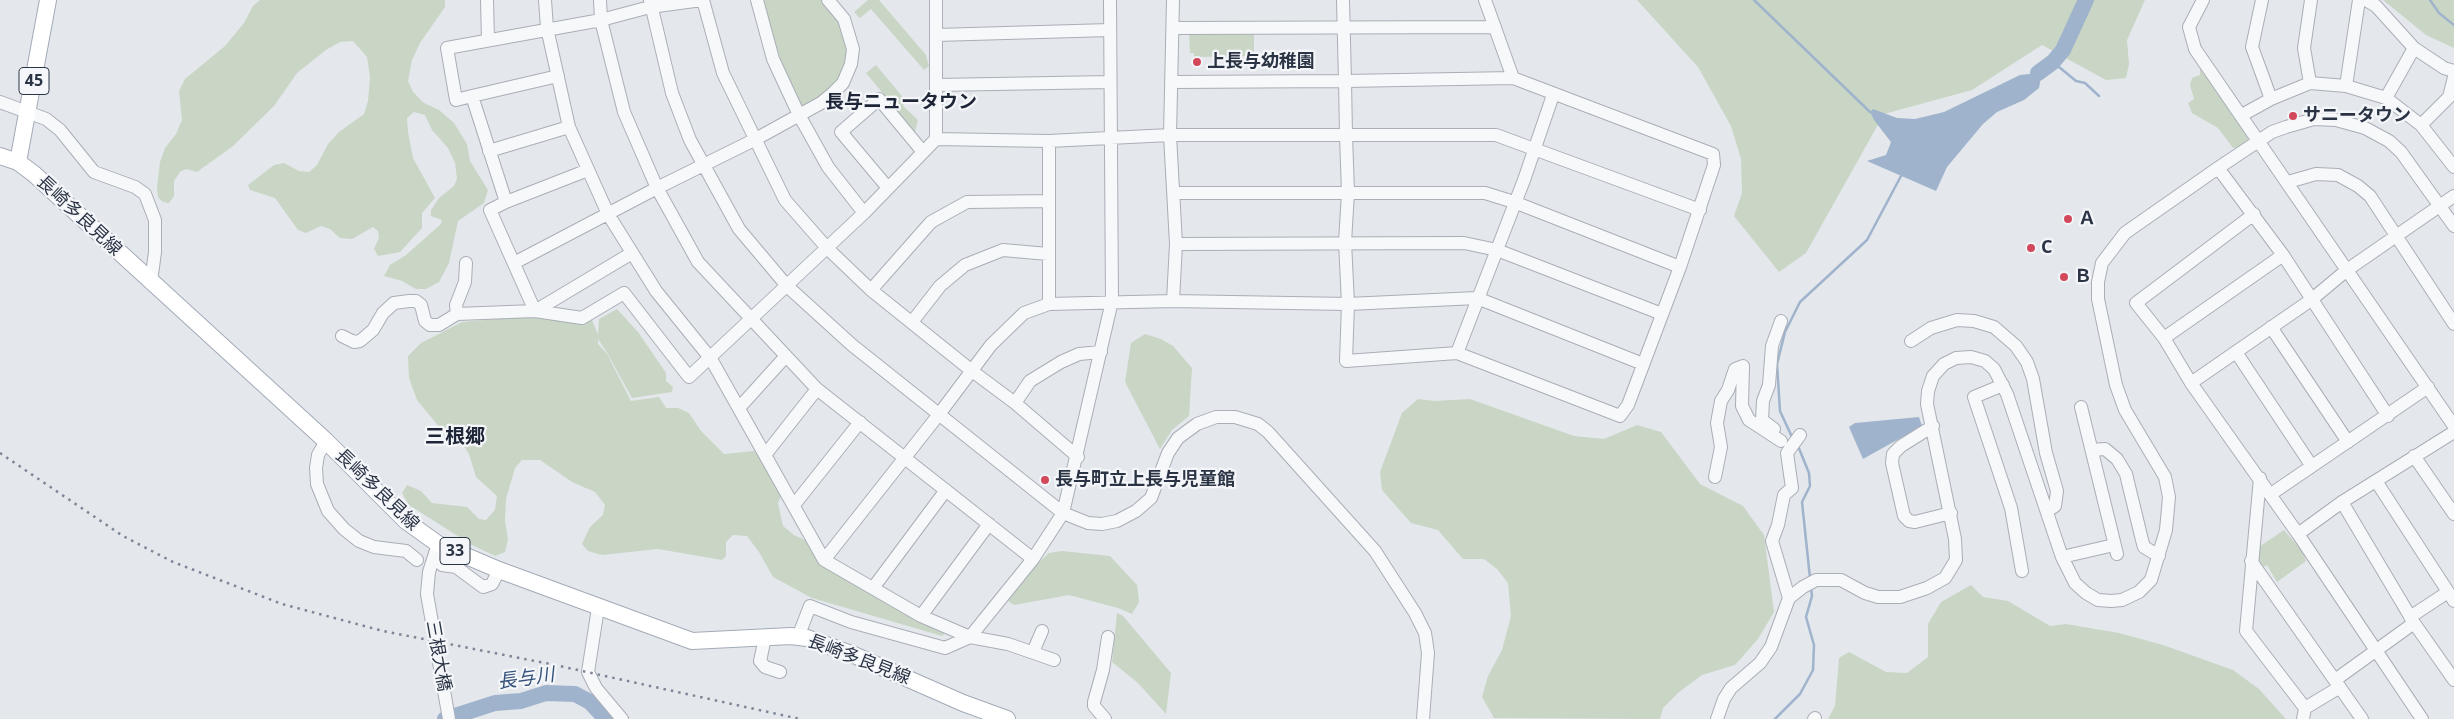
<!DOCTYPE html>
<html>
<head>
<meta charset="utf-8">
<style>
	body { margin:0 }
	canvas { display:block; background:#e4e7ec }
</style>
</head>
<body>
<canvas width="2454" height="719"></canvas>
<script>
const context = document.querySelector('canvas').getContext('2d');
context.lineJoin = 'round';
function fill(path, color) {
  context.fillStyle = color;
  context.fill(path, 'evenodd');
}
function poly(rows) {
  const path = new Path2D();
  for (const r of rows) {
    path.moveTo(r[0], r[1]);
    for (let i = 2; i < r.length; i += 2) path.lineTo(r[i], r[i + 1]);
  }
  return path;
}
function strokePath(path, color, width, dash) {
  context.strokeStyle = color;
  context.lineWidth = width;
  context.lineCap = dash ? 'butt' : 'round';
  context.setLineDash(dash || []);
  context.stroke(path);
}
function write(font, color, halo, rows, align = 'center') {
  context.font = font + ' "Open Sans","Noto Sans JP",sans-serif';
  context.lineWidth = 4.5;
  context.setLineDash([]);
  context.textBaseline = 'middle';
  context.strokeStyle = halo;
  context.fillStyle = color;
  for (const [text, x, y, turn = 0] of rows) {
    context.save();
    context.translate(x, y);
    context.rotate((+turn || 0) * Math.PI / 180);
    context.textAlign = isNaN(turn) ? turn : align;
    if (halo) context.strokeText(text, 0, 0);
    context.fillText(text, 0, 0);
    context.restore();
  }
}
const green = poly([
	[260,0,445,0,445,7,420,43,412,60,408,81,413,92,424,103,439,110,454,123,467,144,470,161,488,190,484,203,458,221,449,263,439,282,426,289,416,289,402,281,384,276,390,265,406,255,441,224,442,220,431,216,431,210,439,198,454,186,457,179,455,163,448,148,432,130,425,115,414,112,407,118,408,132,413,158,435,198,422,213,422,228,400,252,378,256,374,249,379,238,378,231,373,227,352,239,340,238,330,229,321,226,306,233,298,230,275,198,250,190,248,185,274,165,284,163,299,171,309,172,317,165,328,144,339,132,364,114,368,101,370,77,367,57,353,41,340,42,326,50,297,73,274,106,233,146,197,172,186,169,180,172,174,181,174,196,169,203,163,202,158,197,157,187,160,162,165,148,176,134,182,120,179,91,185,79,225,46,244,23,253,6],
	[762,0,822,0,842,21,849,49,845,70,830,92,805,106,798,104,784,70],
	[868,0,879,0,926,55,929,66,924,70,871,9,860,18,854,12],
	[1637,0,2145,0,2127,40,2129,64,2126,78,2106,80,2042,45,1972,90,1884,114,1806,253,1779,272,1734,216,1742,193,1741,159,1731,126,1698,67],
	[2383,0,2454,0,2454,48,2426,35],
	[1189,31,1254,32,1254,56,1194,57,1194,53,1190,53],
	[876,65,906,101,903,106,918,120,915,132,866,73],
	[2200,66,2250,138,2240,147,2233,148,2218,128,2192,113,2188,103,2194,99,2190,85,2192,78,2200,75],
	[617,309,638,332,666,373,666,381,673,387,672,392,632,398,606,351,598,339,598,344,607,354,631,401,659,397,666,408,678,408,689,413,701,431,724,454,754,451,761,459,782,493,778,503,783,526,794,535,807,541,814,550,948,630,942,636,812,598,773,577,759,552,747,536,733,535,726,542,726,556,722,560,658,549,602,555,588,551,582,544,590,527,603,515,605,505,595,492,572,482,540,460,522,460,515,468,506,499,505,521,508,539,505,552,495,556,472,545,409,505,402,493,407,485,421,491,432,503,467,507,479,519,486,520,495,510,497,496,476,477,469,454,458,437,444,433,417,400,409,378,408,356,421,343,462,322,532,316,578,323,592,320,598,335,599,319],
	[1145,334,1161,339,1173,346,1192,368,1189,416,1172,430,1160,449,1125,382,1131,343],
	[1418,399,1434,401,1470,399,1574,436,1604,439,1637,425,1661,432,1700,484,1743,506,1764,535,1774,612,1758,639,1735,665,1702,675,1679,692,1663,708,1660,719,1494,718,1482,697,1488,676,1502,650,1511,616,1508,583,1497,569,1484,559,1463,559,1438,530,1411,523,1382,490,1380,472,1402,413],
	[2284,530,2302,551,2306,561,2277,582,2267,565,2263,567,2257,561,2256,549],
	[1062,551,1110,556,1137,585,1139,602,1132,614,1118,608,1069,595,1014,605,1008,601,1037,564,1049,553],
	[1971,585,1983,597,2008,601,2050,626,2066,624,2119,633,2163,645,2233,670,2259,689,2286,719,1828,719,1835,706,1839,658,1849,652,1886,672,1907,673,1928,657,1928,624,1941,602],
	[1117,613,1123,616,1171,673,1166,714,1138,683,1112,662]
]);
const water = poly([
	[2038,73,2041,77,2039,88,2024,100,1997,112,1983,124,1947,167,1936,191,1867,161,1886,155,1891,142,1874,120,1870,112,1873,109,1897,118,1915,119,1944,112,2020,75],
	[1919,417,1922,426,1863,459,1849,427,1855,423]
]);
const stream = poly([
	[1754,0,1870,112],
	[2430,0,2439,13,2454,25],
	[2053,62,2076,81,2085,83,2099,96],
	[1792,437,1780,411,1777,364,1785,332,1800,302,1867,240,1901,176],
	[1798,446,1809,473,1810,486,1802,502,1810,578],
	[1775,719,1800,694,1813,670,1814,645,1806,617,1812,596,1811,588]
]);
const river = poly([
	[2038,73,2053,62,2063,50,2086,0],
	[445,719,495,703,521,701,546,693,575,694,590,702,606,719]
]);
const minor = poly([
	[487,0,488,40],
	[545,0,547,28,569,127,608,214,656,291,711,359,824,560,921,616,970,637,1033,559,1063,513,1112,301,1110,0],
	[600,0,601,20,624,112,657,188,698,262,817,389,1033,559],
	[650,0,672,93,690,140,739,229,787,286,852,345,1063,513,1088,523,1102,524,1117,521,1136,511,1151,498,1168,453,1178,438,1197,424,1216,417,1235,417,1258,424,1268,432,1375,551,1415,613,1425,633,1428,653,1423,719],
	[702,0,650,7,601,20,447,48,456,100,472,96,506,202,490,210,535,311,582,318,624,293,689,377,864,213,936,139,936,0],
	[703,0,723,73,785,200,827,248,871,290,972,371,1015,403,1078,457],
	[757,0,773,59,799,115,828,167,864,213],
	[1173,0,1170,135,1176,244,1173,301],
	[1485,0,1513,78],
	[2203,0,2189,27,2195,49,2454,426],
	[2262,0,2252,47,2271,99,2310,83,2346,86,2386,98,2421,125,2454,167],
	[2366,0,2376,6,2414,48,2444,68,2454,71],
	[1174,28,1495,27],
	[936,35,1110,30],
	[1171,82,1345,81,1513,78,1713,154,1714,165,1680,267,1628,405,1620,416,1457,353,1346,361,1348,304,1345,242,1348,193,1346,135,1345,81,1343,0],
	[2310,83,2304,48,2311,0],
	[936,85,1110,82],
	[2346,86,2359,0],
	[472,96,558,76],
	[2386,98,2414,48],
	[0,102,46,119,60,130,94,172,135,187,145,194,155,220,155,252,151,282],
	[2242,115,2271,99],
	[2421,125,2449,97,2454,77],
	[936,139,1049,141,1170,135,1496,135,1700,210],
	[1049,141,1049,304],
	[489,151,569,127],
	[2218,168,2283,255,2388,416],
	[2288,182,2316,174,2338,175,2358,186,2370,196,2454,324],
	[888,188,841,132,879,99,923,152],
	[1175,193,1485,193,1514,202,1680,267],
	[506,202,588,170],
	[2254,214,2136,303,2164,338,2191,383,2298,534,2422,719],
	[1176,244,1464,243,1497,250,1662,314],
	[514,263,657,188,754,140,821,103,833,93,843,83,851,64,853,49,844,19,828,0],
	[871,290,931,222,967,202,1049,201],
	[457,314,456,305,465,282,466,263],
	[912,322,940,286,965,265,1003,250,1048,254],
	[2271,327,2348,442],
	[342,336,354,342,360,341,373,330,383,313,394,303,409,301,416,301,421,305,425,321,430,325,439,325,457,314,535,311,632,253],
	[2164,338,2283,255],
	[1911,341,1931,328,1957,320,1974,321,1994,327,2016,346,2027,362,2033,379,2046,453,2057,491,2055,506,2047,511],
	[2236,352,2311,465],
	[1457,353,1524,180,1553,95],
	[2191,383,2311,300,2347,270,2454,196],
	[2003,385,1974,397,2011,508,2022,571],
	[1015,403,1030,381,1061,362,1079,354,1101,352],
	[2081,407,2117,554],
	[739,408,786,356],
	[1933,426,1901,446,1893,454,1892,463,1904,516,1909,521,1915,522,1951,513],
	[1774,429,1762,420,1763,401,1769,385,1772,346,1781,321],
	[326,441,318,455,316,468,317,484,328,511,344,529,359,541,374,547,406,551,417,560],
	[2092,450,2105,449,2117,459,2126,474,2142,540,2144,547,2159,556],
	[765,455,817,389],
	[2414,456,2454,514],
	[1715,477,1721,447,1717,423,1721,401,1728,390,1735,369,1743,366,1742,406,1749,420,1781,441],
	[2260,478,2246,631,2305,708],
	[2376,481,2454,601],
	[2271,494,2428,387],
	[2342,502,2414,623,2454,680],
	[794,505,860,422],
	[2298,534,2342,502,2454,432],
	[2062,557,2114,545],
	[824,560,940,413,991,345,1024,313,1049,304,1173,301,1348,304,1477,298,1643,364],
	[2251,561,2362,719],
	[442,565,456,567,483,587,492,584,499,570],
	[873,588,946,490],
	[427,594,429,572,438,544],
	[1789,598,1772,541,1778,525,1784,495,1792,488,1787,453,1800,435],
	[598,608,588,672,596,688,622,719],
	[921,616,989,524],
	[2410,617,2448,592],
	[798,637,810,606,851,622,945,648,970,637,1008,644,1054,660],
	[765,638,760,661,765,667,780,672],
	[1033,652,1042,631],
	[2335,680,2414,623],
	[1105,719,1094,706,1094,702,1103,670,1108,637],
	[1717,719,1724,699,1731,688,1760,663,1771,647,1789,598,1803,587,1816,580,1841,580,1865,593,1878,597,1900,597,1927,588,1945,578,1956,560,1955,539,1927,404,1928,391,1933,376,1944,364,1956,358,1971,357,1985,361,1994,369,2007,394,2062,557,2075,583,2086,593,2098,600,2111,601,2122,600,2139,592,2151,580,2166,530,2169,497,2165,477,2125,410,2116,385,2098,299,2098,282,2102,263,2125,233,2218,168,2272,132,2286,127,2314,119,2336,120,2365,128,2389,141,2401,152,2454,226],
	[1814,719,1815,718],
	[2303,719,2305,708,2340,687]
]);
const major = poly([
	[0,156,18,162,34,174,326,441,406,521,438,544,499,570,692,641,791,636,807,638,854,655,963,703,1007,719],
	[18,162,48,0]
]);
const rail = poly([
	[0,453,123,536,173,562,282,604,383,631,555,665,800,719]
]);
const minorBridge = poly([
	[427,594,449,719]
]);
const markers = [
	[1197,62,5,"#d1495b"],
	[2293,116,5,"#d1495b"],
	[2068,219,5,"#d1495b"],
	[2031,248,5,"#d1495b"],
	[2064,277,5,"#d1495b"],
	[1045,480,5,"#d1495b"]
];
const shields = [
	[34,81,30],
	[455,551,30]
];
const shieldNames = [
	["45",34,81],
	["33",455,551]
];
const poiNames = [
	["上長与幼稚園",1207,62],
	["サニータウン",2303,116],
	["Ａ",2078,219],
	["C",2041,248],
	["Ｂ",2074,277],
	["長与町立上長与児童館",1055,480]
];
const streetNames = [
	["長崎多良見線",79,216,43],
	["長崎多良見線",377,490,44],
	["三根大橋",438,656,80],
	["長崎多良見線",859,660,21]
];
const neighbourhoodNames = [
	["長与ニュータウン",901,103]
];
const waterNames = [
	["長与川",526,679,-8]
];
const quarterNames = [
	["三根郷",455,437]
];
fill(green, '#c9d6c5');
fill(water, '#9fb4cc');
strokePath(stream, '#9fb4cc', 2.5);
strokePath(river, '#9fb4cc', 16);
strokePath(minor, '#a9aeb7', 14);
strokePath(major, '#a3abb8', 18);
strokePath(minor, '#f7f8fa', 12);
strokePath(major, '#fff', 16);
strokePath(rail, '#7d8696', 2.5, [2.5, 5]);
strokePath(minorBridge, '#a9aeb7', 14, []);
strokePath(minorBridge, '#f7f8fa', 12);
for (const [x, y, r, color] of markers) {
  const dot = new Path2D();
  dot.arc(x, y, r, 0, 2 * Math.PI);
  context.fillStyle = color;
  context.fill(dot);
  strokePath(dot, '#f4f6f9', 2);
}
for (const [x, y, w] of shields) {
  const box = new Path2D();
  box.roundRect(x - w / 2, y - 13.5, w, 27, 4);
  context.fillStyle = '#f4f6f9';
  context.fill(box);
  strokePath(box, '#2b3445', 1);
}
write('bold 16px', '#2b3445', null, shieldNames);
write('bold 18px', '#2b3445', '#f4f6f9', poiNames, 'left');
write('18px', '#2b3445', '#f4f6f9', streetNames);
write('bold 19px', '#1d2536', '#f4f6f9', neighbourhoodNames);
write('italic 19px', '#34527a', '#f4f6f9', waterNames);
write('bold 20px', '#1d2536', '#f4f6f9', quarterNames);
</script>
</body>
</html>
